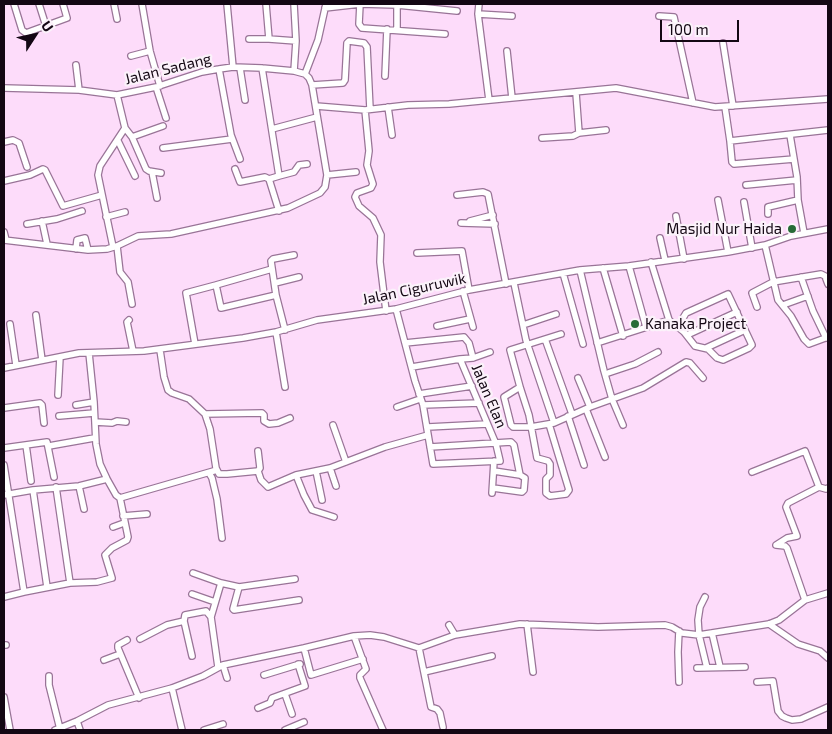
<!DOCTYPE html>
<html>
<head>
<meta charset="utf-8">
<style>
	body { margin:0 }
	#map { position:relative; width:832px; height:734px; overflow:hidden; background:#fddcfa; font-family:"Exo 2",sans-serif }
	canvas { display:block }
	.frame { position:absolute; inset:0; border:5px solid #130713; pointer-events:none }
	.north { position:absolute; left:10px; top:10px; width:50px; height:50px; -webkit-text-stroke:4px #fbf2fa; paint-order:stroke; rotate:55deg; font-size:14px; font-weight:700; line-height:20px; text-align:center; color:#130713 }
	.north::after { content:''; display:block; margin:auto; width:18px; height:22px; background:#130713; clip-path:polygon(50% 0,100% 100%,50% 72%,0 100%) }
	.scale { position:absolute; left:660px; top:20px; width:79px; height:22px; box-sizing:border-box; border:2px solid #130713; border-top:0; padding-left:6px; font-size:15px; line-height:18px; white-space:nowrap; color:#130713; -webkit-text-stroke:4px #fbf2fa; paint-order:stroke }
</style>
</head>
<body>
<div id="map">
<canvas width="832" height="734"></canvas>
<div class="frame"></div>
<div class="north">U</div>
<div class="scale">100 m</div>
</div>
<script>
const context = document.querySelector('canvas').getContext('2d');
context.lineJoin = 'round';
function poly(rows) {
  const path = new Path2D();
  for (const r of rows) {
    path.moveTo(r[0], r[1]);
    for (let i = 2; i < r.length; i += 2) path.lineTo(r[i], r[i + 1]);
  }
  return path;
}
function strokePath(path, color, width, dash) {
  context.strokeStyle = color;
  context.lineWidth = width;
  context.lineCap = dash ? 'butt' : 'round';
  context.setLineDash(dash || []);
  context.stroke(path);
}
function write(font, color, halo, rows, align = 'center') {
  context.font = font + ' "Exo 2",sans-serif';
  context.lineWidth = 4.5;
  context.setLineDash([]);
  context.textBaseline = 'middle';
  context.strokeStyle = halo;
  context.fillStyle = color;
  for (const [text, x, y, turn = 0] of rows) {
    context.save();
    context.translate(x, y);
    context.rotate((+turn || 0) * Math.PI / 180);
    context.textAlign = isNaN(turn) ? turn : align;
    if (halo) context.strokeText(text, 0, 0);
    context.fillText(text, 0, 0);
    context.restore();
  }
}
const street = poly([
	[14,4,22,30,26,33,67,18,63,4],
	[39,4,46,26],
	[114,4,117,19],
	[142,4,150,51,160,86],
	[227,4,233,67],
	[266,4,269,39,296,41],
	[294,4,296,41,294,71],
	[360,4,359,24,362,28,445,34],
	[479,4,478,14,489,100],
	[397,5,397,30],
	[325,8,360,4,397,5,457,11],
	[478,14,512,16],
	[659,16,674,17,693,103],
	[249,39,269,39],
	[723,43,733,106],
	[507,51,512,98],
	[131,56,150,51],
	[76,65,79,90],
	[240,68,245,100],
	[262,68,279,176,269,179,279,211],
	[219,69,231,135,240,159],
	[305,74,318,40,326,4],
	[385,76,387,29],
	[312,85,343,83,345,80,347,43,349,41,364,43,367,47,370,109],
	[156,87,166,118],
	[4,88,79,90,117,95,156,87,202,72,219,69,233,67,262,68,294,71,305,74,309,78,312,85,327,175,325,187,320,193,288,208,171,234,138,236,117,246,107,249,88,250,4,240],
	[316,106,365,110,408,105,449,104,616,88,715,107,828,99],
	[388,107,392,135],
	[725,107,730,141,828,130],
	[365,110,369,151,367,165,373,184,371,188,357,193,355,197,359,206,373,218,381,235,380,262,386,311],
	[125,128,132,137,146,169,149,171,161,173],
	[272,129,317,117],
	[579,133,606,130],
	[790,135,797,177,798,200,804,233],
	[132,137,163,126],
	[542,138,573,136,579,133,576,93],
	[118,141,135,176],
	[730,141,732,162,734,164,794,159],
	[4,142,13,140,19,143,27,167],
	[163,148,232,139],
	[235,169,240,182,265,177,269,179],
	[152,172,157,198],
	[327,175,356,172],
	[279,176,294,172,299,165,307,164],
	[4,181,30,175,43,169,45,170,63,206,102,195],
	[746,185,797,180],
	[457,195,483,192,488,194,506,284],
	[718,200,728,252],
	[744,202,752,248],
	[768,214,768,207,798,200],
	[676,216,684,259],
	[106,217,125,212],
	[42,221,47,244],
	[470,221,493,215],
	[461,223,495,224],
	[27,224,57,219,82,211],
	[4,232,6,240],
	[660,238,665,260],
	[765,245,778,300,791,316,804,339,809,344,828,337],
	[117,246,120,272,128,282,132,304],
	[113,247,98,175,100,166,125,128,117,95],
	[76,249,77,240,85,238,88,250],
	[417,253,462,251,469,290],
	[651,262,669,320,684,332,695,346,708,349,717,358,723,360,749,348,752,345,728,294,686,313,683,318,684,332],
	[629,266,646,327],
	[603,268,623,336],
	[272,269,216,285,221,308,276,295],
	[580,270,604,371,612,399,623,425],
	[563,273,583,344],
	[801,277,813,311,826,338],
	[275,283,299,277],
	[514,283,526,340,554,423],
	[463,291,473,327],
	[783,305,808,296],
	[757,307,752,293,773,282,821,274,825,276,828,284],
	[396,309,415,381,423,405,433,464,500,461,496,444,460,359,412,367],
	[36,315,42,360],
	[129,320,127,322,133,351],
	[10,324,16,365],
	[523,325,556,314],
	[437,326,470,319],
	[285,330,276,295,271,261,273,259,294,255],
	[276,332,285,387],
	[561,334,510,350,520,387,504,397,511,425,513,427,531,427,554,423,590,407,643,388,686,362,690,363,703,378],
	[687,335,737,312],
	[545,339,572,414],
	[405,343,464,337,469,343,473,358,460,359],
	[597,343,669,320],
	[195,344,186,293,216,285],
	[706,348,745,330],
	[160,350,164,377,168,390,172,393,189,399,205,414,210,429,216,468,219,474,227,474,258,471,261,480,268,487,296,475,330,468,385,447,428,435],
	[473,358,490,352],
	[4,368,79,353,144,351,243,338,276,332,317,320,396,309,469,290,580,270,629,266,728,252,765,245,791,236,828,229],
	[605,374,635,364,658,352],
	[578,378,590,407],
	[520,387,529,415,537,458,548,461,550,464,550,475,546,479,546,493,550,496,566,494,569,490,549,424],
	[419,394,472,386],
	[58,395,60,357],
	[76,405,94,402],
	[423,405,479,403],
	[397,407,420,399],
	[4,408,40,403,42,405,44,423],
	[586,409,605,457],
	[205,414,262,413,264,415,264,421,269,424,278,423,290,418],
	[59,416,94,413],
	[568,416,584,465],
	[95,422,112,423,117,421,126,422],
	[333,425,346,462],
	[428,427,487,424],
	[26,445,31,481],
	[49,446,94,438],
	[430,447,511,442,514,445,520,475,494,471],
	[4,448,47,442,54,477],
	[258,451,260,468,258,471],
	[4,465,24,592,70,583,56,487],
	[330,468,336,486],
	[316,471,322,500],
	[752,472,805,451,819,487],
	[209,473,212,478,217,499,222,538],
	[296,475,304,495,312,510,334,517],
	[79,486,84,509],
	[493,488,522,492,524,490,525,478,520,475],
	[33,490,47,587],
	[492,493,494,461],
	[4,495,33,490,79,486,107,479],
	[120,498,217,470],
	[123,516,147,514],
	[113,527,124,523],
	[193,573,221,583],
	[70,583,97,582,112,578,105,555,112,548,127,540,128,537,120,498,116,495,107,479,100,464,96,444,94,402,89,353],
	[239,587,233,609,234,610,299,600],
	[192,594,215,602],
	[4,597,24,592],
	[705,597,700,607,698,620,699,635,707,668],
	[805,600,787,548,785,546,776,545,787,538,797,536,786,507,788,503,819,487,826,489,828,488],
	[211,617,221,583,239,587,295,579],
	[184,621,192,656],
	[527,624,533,672],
	[769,624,798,644,820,651,828,658],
	[449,625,455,635],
	[679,631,678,652,679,682],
	[712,633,720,667],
	[354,636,366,669,360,675,360,678,383,730],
	[140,639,167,625,184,621,185,615,206,611,211,617,218,667],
	[127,640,118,645,118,648,139,698],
	[4,645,6,645],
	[304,648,311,675,363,659],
	[419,648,431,707,437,709,440,713,443,727],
	[104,660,120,654],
	[223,665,227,678],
	[697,668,745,667],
	[424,672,492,656],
	[264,675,300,664],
	[49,676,49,685,60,729],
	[757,682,773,681,778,711,782,716,786,718,792,720,801,719,828,707],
	[172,688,182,730],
	[285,694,292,714],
	[4,697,10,730],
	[258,708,270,703,272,698,305,686,298,664],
	[77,721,80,730],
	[55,730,77,721,108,705,172,688,203,676,223,665,304,648,354,636,370,635,384,637,419,648,455,635,520,624,598,627,665,625,672,627,682,633,699,635,769,624,779,620,805,600,828,593],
	[204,730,223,724],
	[285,730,304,722]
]);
const markers = [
	[792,229,5,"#276b37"],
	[635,324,5,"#276b37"]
];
const streetNames = [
	["Jalan Sadang",168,69,-14],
	["Jalan Ciguruwik",414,289,-12],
	["Jalan Elan",489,396,67]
];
const poiNames = [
	["Masjid Nur Haida",782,229],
	["Kanaka Project",645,324,"left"]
];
strokePath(street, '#997497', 8);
strokePath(street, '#fff', 5.5);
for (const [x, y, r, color] of markers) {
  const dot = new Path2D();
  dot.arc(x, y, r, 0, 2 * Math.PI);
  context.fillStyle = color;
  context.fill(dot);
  strokePath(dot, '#fbf2fa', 2);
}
write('15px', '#130713', '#fbf2fa', streetNames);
write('15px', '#130713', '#fbf2fa', poiNames, 'right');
</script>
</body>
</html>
